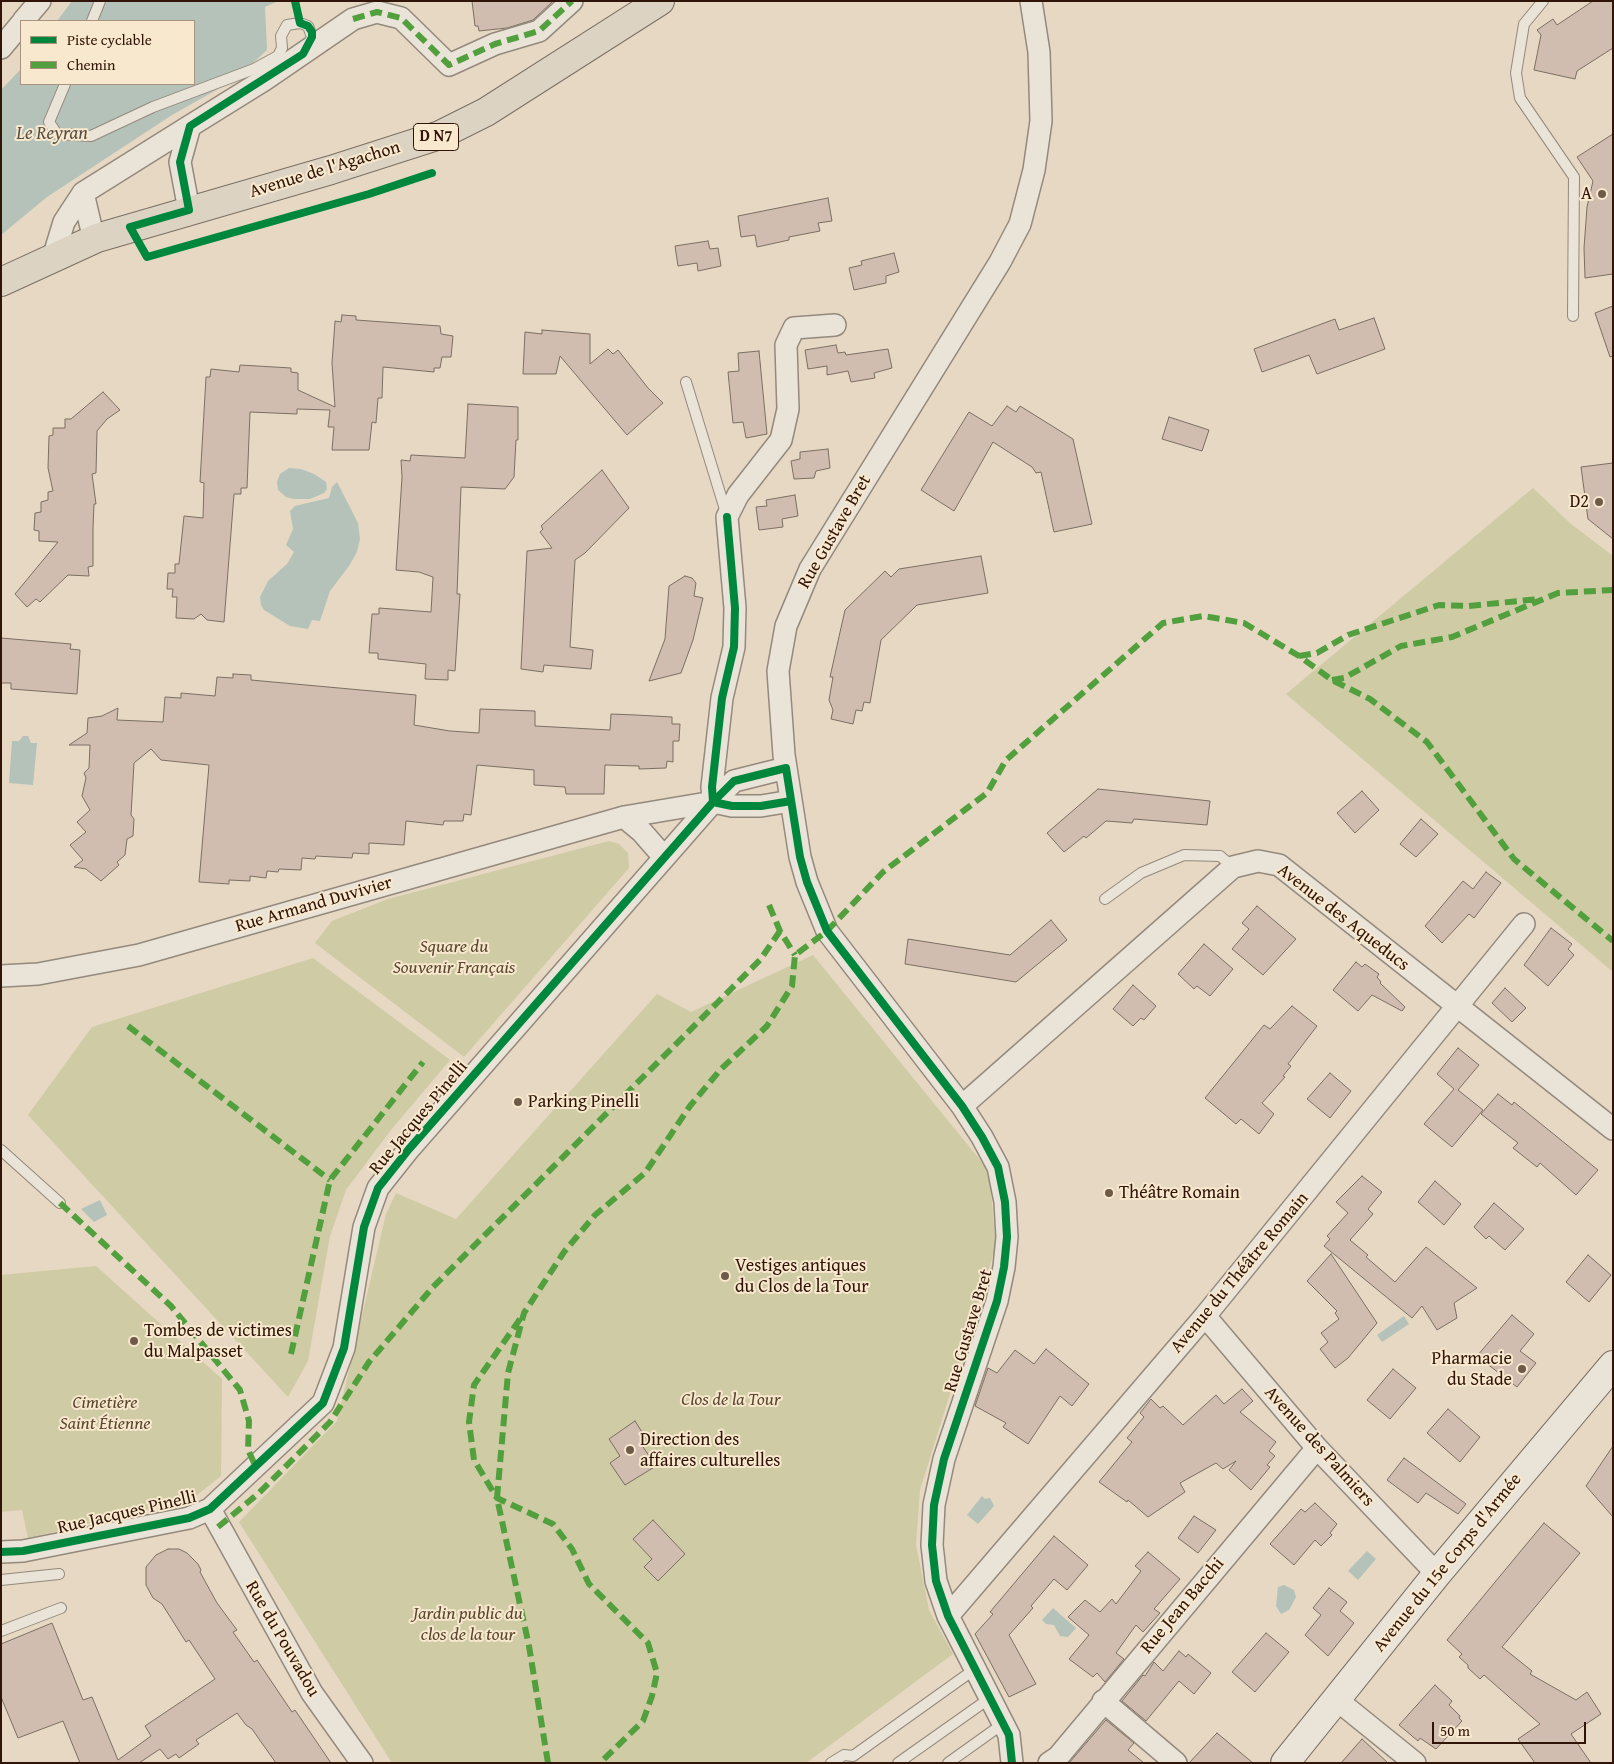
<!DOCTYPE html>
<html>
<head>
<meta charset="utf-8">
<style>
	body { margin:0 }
	#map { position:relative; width:1614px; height:1764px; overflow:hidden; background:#e6d8c3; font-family:"Gentium Book Plus",serif }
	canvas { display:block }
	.frame { position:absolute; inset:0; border:2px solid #2f1407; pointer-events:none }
	.legend { position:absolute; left:20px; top:20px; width:175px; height:65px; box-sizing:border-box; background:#f8e8ce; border:1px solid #a8937e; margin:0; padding:6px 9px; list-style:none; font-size:15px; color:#2f1407 }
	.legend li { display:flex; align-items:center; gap:10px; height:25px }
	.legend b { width:25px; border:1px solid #a8937e }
	.scale { position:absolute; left:1432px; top:1722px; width:154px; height:22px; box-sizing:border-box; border:2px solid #2f1407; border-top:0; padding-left:6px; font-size:15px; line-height:18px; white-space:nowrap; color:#2f1407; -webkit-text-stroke:4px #f8e8ce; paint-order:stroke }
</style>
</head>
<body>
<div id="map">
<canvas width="1614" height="1764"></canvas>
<div class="frame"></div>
<ul class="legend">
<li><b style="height:6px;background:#00873e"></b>Piste cyclable</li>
<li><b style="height:6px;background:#52a03d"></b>Chemin</li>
</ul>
<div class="scale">50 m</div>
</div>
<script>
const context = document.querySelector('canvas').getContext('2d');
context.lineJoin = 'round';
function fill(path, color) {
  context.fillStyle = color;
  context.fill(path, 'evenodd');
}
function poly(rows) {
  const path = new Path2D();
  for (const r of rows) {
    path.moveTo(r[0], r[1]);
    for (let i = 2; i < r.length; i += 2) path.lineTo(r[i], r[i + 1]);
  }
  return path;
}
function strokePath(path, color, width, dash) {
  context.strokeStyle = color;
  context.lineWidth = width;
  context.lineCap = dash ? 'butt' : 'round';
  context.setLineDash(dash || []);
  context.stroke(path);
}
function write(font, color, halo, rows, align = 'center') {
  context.font = font + ' "Gentium Book Plus",serif';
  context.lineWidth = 4;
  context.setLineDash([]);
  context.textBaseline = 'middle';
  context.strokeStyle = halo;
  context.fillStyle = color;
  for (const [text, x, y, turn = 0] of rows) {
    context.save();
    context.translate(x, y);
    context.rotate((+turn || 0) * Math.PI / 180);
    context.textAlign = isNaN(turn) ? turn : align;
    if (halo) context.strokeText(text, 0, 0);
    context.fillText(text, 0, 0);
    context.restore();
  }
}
const green = poly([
	[1533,488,1570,523,1613,556,1613,972,1286,694],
	[609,841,619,844,628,853,629,868,464,1057,315,943,332,921,388,899],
	[813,955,989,1171,996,1246,920,1490,916,1545,929,1610,953,1654,806,1763,392,1763,239,1522,337,1421,386,1214,396,1193,456,1219,657,994,691,1012],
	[313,958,450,1060,391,1130,346,1190,330,1236,308,1361,288,1397,28,1115,92,1027],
	[96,1266,222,1379,221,1476,192,1499,28,1538,22,1510,1,1512,1,1275]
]);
const water = poly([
	[72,1,278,1,265,7,267,50,234,80,172,115,47,197,1,235,1,90,21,69,21,84,194,84,194,21,57,21],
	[289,468,301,469,314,474,326,482,327,489,324,493,310,499,294,499,286,497,278,490,277,482,280,474],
	[337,482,358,523,360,539,357,552,349,566,330,591,320,621,312,620,308,629,290,626,264,610,261,605,260,597,268,581,287,564,294,552,286,545,293,529,290,511,295,506,329,498,332,487],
	[23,736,28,736,31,743,37,743,33,785,9,783,12,741,19,741],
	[100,1200,107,1215,94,1222,81,1209],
	[1404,1316,1409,1324,1382,1342,1377,1335],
	[982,1496,985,1499,990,1498,994,1506,978,1524,967,1515],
	[1367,1551,1376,1559,1358,1580,1348,1571],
	[1284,1585,1294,1590,1296,1597,1289,1610,1281,1614,1276,1606,1278,1587],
	[1053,1608,1076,1628,1068,1637,1060,1636,1054,1625,1046,1624,1042,1620]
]);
const building = poly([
	[472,1,553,1,533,20,507,28,479,31,478,26,475,26,472,1],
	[1593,1,1613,1,1613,48,1577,71,1575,79,1534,70,1541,35,1537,30,1553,19,1557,25,1593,1],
	[1613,134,1613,274,1585,278,1584,248,1587,207,1593,181,1577,157,1613,134],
	[828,198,832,221,818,223,820,231,789,237,789,240,757,247,755,235,741,237,738,216,828,198],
	[708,241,710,249,718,248,721,266,698,271,697,263,678,266,675,246,708,241],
	[894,253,899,272,886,276,886,283,854,290,849,268,862,265,861,261,894,253],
	[1613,306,1613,356,1610,357,1595,313,1613,306],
	[342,315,356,316,356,320,440,326,441,334,453,336,451,357,442,357,440,368,434,368,434,372,383,367,382,398,378,398,376,423,372,422,369,450,332,450,334,427,328,427,330,410,297,409,297,414,250,412,247,488,241,488,241,494,234,494,224,622,207,620,201,614,194,619,176,618,177,597,172,597,173,589,167,589,168,573,175,573,175,564,179,564,184,516,203,518,204,483,200,482,206,377,210,377,211,369,239,372,240,365,291,368,291,372,298,373,298,390,335,407,332,363,335,321,341,322,342,315],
	[1374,318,1385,349,1317,374,1309,355,1262,372,1254,349,1335,319,1339,330,1374,318],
	[542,330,590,334,590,364,608,349,613,354,618,350,648,388,663,403,627,435,560,356,556,374,523,374,525,332,542,334,542,330],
	[836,345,838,353,845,352,846,355,888,349,892,368,874,373,875,378,851,382,848,371,827,375,827,366,808,369,805,350,836,345],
	[759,351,767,434,746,438,743,422,733,423,728,372,739,371,738,353,759,351],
	[103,392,120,410,107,419,97,431,96,473,92,474,96,504,94,504,93,528,93,566,88,567,89,576,68,575,40,602,36,599,27,607,15,594,58,542,39,541,39,531,34,530,35,513,41,512,41,502,48,500,48,492,53,491,48,468,49,436,53,435,53,428,65,428,65,419,71,419,103,392],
	[468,404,518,407,518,440,516,440,514,477,505,489,461,487,457,594,460,594,455,671,448,670,448,680,425,679,426,664,378,659,378,653,369,653,372,614,379,614,379,608,431,612,433,577,419,572,396,570,402,477,401,460,410,461,411,455,465,458,468,404],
	[1007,406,1016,412,1020,406,1073,439,1092,524,1054,532,1041,472,1036,473,1032,467,993,442,954,511,921,490,969,412,992,426,1007,406],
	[1169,417,1209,430,1202,451,1162,439,1169,417],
	[828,449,830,468,816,471,814,478,794,479,791,461,800,459,800,452,828,449],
	[1613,463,1613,539,1588,519,1581,467,1613,463],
	[602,470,629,508,585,553,575,560,570,647,593,650,591,669,544,665,543,672,521,669,527,551,552,548,540,532,543,529,541,526,602,470],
	[795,495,798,516,782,519,783,527,759,530,756,507,767,506,766,500,795,495],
	[981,556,988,593,917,605,881,640,870,703,864,702,862,711,856,710,853,724,831,719,833,710,829,700,833,677,830,677,845,610,885,571,891,577,899,569,981,556],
	[685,576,692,578,696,583,694,596,703,598,693,640,681,673,649,681,665,639,669,586,685,576],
	[1,638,71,644,70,649,80,650,77,694,11,689,11,683,1,683,1,638],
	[233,674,251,675,251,680,416,695,414,725,450,731,479,733,480,709,535,711,535,726,610,730,611,714,636,715,672,717,672,724,680,724,679,741,673,741,673,762,667,761,666,768,639,769,639,766,605,765,604,794,566,794,565,787,534,785,534,770,477,765,471,815,464,814,463,821,444,821,443,825,406,821,404,845,369,843,369,854,353,853,352,858,316,856,315,859,302,858,301,870,279,869,278,872,267,871,266,878,250,876,250,881,229,880,229,884,199,882,209,765,161,760,151,749,134,763,131,815,134,819,133,836,127,839,125,855,117,862,119,865,101,881,86,869,74,867,83,860,70,845,86,832,77,822,90,810,82,796,86,778,84,773,89,768,90,745,69,745,87,733,88,718,102,716,118,708,117,720,163,722,165,697,181,698,181,693,215,696,217,677,233,678,233,674],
	[1098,789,1210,801,1207,825,1134,819,1132,823,1106,821,1086,838,1084,836,1064,852,1047,833,1098,789],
	[1362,791,1379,810,1355,833,1337,813,1362,791],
	[1421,819,1438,834,1416,857,1400,844,1421,819],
	[1486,872,1501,883,1474,918,1469,914,1442,943,1425,926,1463,881,1473,889,1486,872],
	[1257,906,1296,939,1263,975,1232,949,1249,929,1242,923,1257,906],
	[1051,920,1067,940,1016,982,905,964,908,939,1010,955,1051,920],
	[1551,928,1572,944,1568,949,1574,955,1548,986,1524,965,1551,928],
	[1204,944,1233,969,1210,996,1197,986,1194,989,1178,974,1204,944],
	[1356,962,1362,967,1365,964,1379,974,1377,977,1381,982,1380,983,1405,1007,1402,1011,1372,995,1358,1011,1333,990,1356,962],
	[1133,985,1156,1006,1144,1020,1141,1018,1133,1026,1113,1009,1133,985],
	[1505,988,1526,1008,1512,1022,1492,1003,1505,988],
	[1292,1006,1317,1026,1288,1064,1291,1066,1283,1076,1285,1077,1262,1103,1274,1114,1259,1134,1241,1119,1236,1124,1205,1098,1264,1025,1270,1029,1292,1006],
	[1458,1048,1479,1065,1458,1090,1483,1110,1452,1147,1424,1124,1454,1089,1437,1074,1458,1048],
	[1330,1073,1351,1091,1330,1118,1307,1099,1330,1073],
	[1498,1094,1512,1105,1514,1102,1598,1170,1576,1195,1540,1163,1537,1167,1513,1148,1518,1143,1481,1114,1498,1094],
	[1362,1176,1382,1192,1368,1209,1373,1214,1350,1240,1368,1255,1366,1257,1395,1282,1426,1247,1477,1288,1454,1303,1457,1318,1437,1330,1422,1306,1412,1318,1324,1246,1330,1239,1327,1236,1348,1213,1336,1202,1362,1176],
	[1435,1181,1461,1204,1444,1225,1418,1202,1435,1181],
	[1494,1203,1524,1229,1505,1250,1489,1236,1486,1239,1474,1227,1494,1203],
	[1331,1254,1377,1323,1348,1358,1335,1368,1320,1349,1328,1342,1321,1333,1339,1319,1335,1313,1337,1311,1307,1281,1331,1254],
	[1588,1255,1611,1275,1589,1302,1566,1282,1588,1255],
	[1512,1315,1534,1334,1520,1351,1536,1363,1517,1387,1477,1356,1512,1315],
	[1046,1349,1089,1384,1072,1406,1060,1396,1028,1444,1003,1427,1006,1423,975,1406,988,1368,997,1373,1015,1350,1034,1364,1046,1349],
	[1393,1369,1416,1388,1390,1419,1367,1400,1393,1369],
	[1242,1389,1253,1401,1240,1412,1276,1442,1269,1451,1275,1456,1267,1465,1270,1467,1251,1490,1229,1470,1236,1461,1223,1469,1216,1463,1180,1483,1185,1492,1148,1517,1128,1500,1127,1502,1099,1482,1132,1442,1127,1438,1144,1417,1140,1413,1151,1399,1160,1408,1163,1406,1183,1425,1216,1395,1224,1404,1242,1389],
	[1448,1409,1480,1437,1460,1462,1427,1433,1448,1409],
	[635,1421,647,1440,641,1444,656,1466,625,1485,610,1463,620,1456,609,1439,635,1421],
	[1613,1446,1613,1517,1586,1486,1613,1446],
	[1404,1458,1466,1504,1458,1514,1426,1493,1418,1503,1387,1480,1404,1458],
	[1315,1503,1337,1524,1330,1533,1332,1535,1321,1546,1315,1540,1294,1565,1270,1544,1301,1509,1305,1512,1315,1503],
	[1194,1516,1216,1530,1198,1553,1178,1538,1194,1516],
	[653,1520,685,1554,658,1581,644,1567,652,1559,633,1539,653,1520],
	[1544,1523,1580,1553,1502,1647,1532,1671,1530,1674,1576,1700,1587,1692,1601,1714,1571,1734,1591,1763,1535,1763,1518,1739,1540,1724,1484,1675,1480,1679,1468,1668,1468,1665,1459,1657,1462,1654,1447,1640,1544,1523],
	[1054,1536,1088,1565,1067,1590,1054,1579,1031,1606,1033,1608,1009,1635,1036,1684,1009,1697,975,1634,993,1614,990,1612,1054,1536],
	[168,1549,179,1549,187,1553,198,1564,201,1570,200,1572,217,1603,237,1630,233,1632,254,1662,257,1660,292,1712,295,1710,331,1763,276,1763,252,1729,246,1725,237,1713,196,1740,199,1744,179,1758,176,1754,168,1759,160,1749,139,1763,80,1763,63,1721,18,1738,1,1697,1,1644,52,1623,83,1700,92,1697,118,1760,151,1736,145,1726,215,1679,189,1640,186,1642,162,1604,153,1598,146,1585,146,1567,156,1555,168,1549],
	[1148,1552,1180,1579,1154,1609,1160,1613,1143,1632,1136,1625,1116,1653,1124,1659,1105,1682,1097,1673,1093,1677,1069,1659,1089,1635,1068,1617,1085,1600,1100,1612,1112,1599,1116,1604,1141,1571,1135,1566,1148,1552],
	[1329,1588,1347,1602,1340,1611,1354,1623,1328,1656,1305,1635,1321,1615,1313,1608,1329,1588],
	[1266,1633,1289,1652,1255,1692,1232,1672,1266,1633],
	[1179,1651,1186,1657,1188,1654,1211,1673,1194,1694,1179,1681,1146,1721,1122,1701,1143,1675,1145,1676,1154,1662,1163,1671,1179,1651],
	[1435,1685,1452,1701,1449,1705,1460,1716,1459,1718,1462,1721,1436,1749,1420,1738,1418,1741,1399,1725,1435,1685],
	[1106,1720,1134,1743,1128,1750,1144,1763,1069,1763,1106,1720],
	[1217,1733,1253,1763,1189,1763,1217,1733],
	[1362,1739,1388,1763,1341,1763,1362,1739]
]);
const lane = poly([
	[1543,1,1524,24,1516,73,1520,98,1574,177,1573,316],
	[92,21,100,1],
	[65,84,49,122,57,134,91,136,153,107,254,69,278,56,282,48,281,36,287,25,300,23,308,26,312,37,308,45],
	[686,382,727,516],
	[1105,899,1141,873,1184,855,1220,856,1233,867],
	[1,1150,60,1203],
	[1,1580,59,1574],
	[1,1631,61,1608],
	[831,1763,844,1755,853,1756,975,1669],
	[898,1763,990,1698],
	[948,1763,1004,1723]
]);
const street = poly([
	[23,21,40,1],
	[1,48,21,24],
	[189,210,180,162,190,126,264,80,353,19,377,12,401,18,449,65,495,44,539,31,572,1],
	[97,238,91,227,83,193,190,126],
	[53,258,64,222,83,193],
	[713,802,712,787,722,698,734,647,735,608,727,517,738,495,781,440,788,409,786,345,794,328,835,325],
	[624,817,642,832,663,856],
	[1,976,38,974,139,955,624,817,713,802,732,806,761,806,791,801],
	[962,1106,1233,867,1258,861,1279,865,1613,1129],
	[1205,1316,1317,1448,1437,1574],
	[210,1509,312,1693,362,1763],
	[1,1552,23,1551,189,1518,210,1509,323,1403,344,1348,364,1227,378,1188,409,1149,713,802,734,781,786,768],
	[948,1616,1205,1316,1524,924],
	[1337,1700,1415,1763],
	[1103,1701,1176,1763],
	[1012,1763,1009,1735,948,1616,936,1581,932,1545,934,1505,944,1459,997,1301,1004,1267,1007,1237,1005,1202,998,1167,982,1137,962,1106,827,931,807,882,800,857,784,755,778,671,786,626,810,569,1000,262,1020,224,1034,170,1041,121,1039,52,1031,1],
	[1049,1763,1058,1757,1317,1448]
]);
const secondary = poly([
	[1285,1763,1437,1574,1613,1365]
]);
const primary = poly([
	[1,282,97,238,331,170,440,135,486,112,660,1]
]);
const quiet = poly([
	[353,19,377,12,401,18,449,65,495,44,539,31,572,1],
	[1299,656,1317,653,1348,635,1439,605,1468,606,1539,599],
	[1332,680,1344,678,1401,646,1452,637,1558,593,1613,590],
	[769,905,780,931,795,955],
	[128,1026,330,1180],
	[60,1203,171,1306,240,1390,249,1421,248,1450,256,1467],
	[520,1319,474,1385,469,1422,474,1460,497,1498,553,1524,572,1549,589,1584,648,1643,657,1673,652,1696,643,1721,600,1763],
	[291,1354,330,1180,423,1062],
	[218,1527,259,1493,330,1422,369,1362,433,1287,760,960,780,931],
	[548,1763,529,1646,497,1498,508,1373,524,1313,564,1252,595,1215,645,1173,690,1106,721,1069,767,1026,792,986,795,955,827,931,883,872,987,793,1006,760,1163,623,1203,616,1244,623,1299,656,1332,680,1370,699,1427,742,1514,859,1613,941]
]);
const cycleway = poly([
	[295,1,300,23,308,26,312,32,312,37,303,54,190,126,180,162,189,210,130,227,147,257,369,194,432,173],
	[713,802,712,787,722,698,734,647,735,608,727,517],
	[713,802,732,806,761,806,791,801],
	[1,1552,23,1551,189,1518,210,1509,323,1403,344,1348,364,1227,378,1188,409,1149,713,802,734,781,786,768,800,857,807,882,827,931,962,1106,982,1137,998,1167,1005,1202,1007,1237,1004,1267,997,1301,944,1459,934,1505,932,1545,936,1581,948,1616,1009,1735,1012,1763]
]);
const markers = [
	[1602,194,5,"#6f5949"],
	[1599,502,5,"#6f5949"],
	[518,1102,5,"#6f5949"],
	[1109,1193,5,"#6f5949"],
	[725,1276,5,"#6f5949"],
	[134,1341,5,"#6f5949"],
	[1522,1369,5,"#6f5949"],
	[630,1450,5,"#6f5949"]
];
const shields = [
	[436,137,45]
];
const shieldNames = [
	["D N7",436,137]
];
const streetNames = [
	["Avenue de l'Agachon",325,170,-17],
	["Rue Gustave Bret",835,532,-60],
	["Rue Armand Duvivier",314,905,-16],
	["Avenue des Aqueducs",1343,918,38],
	["Rue Jacques Pinelli",419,1118,-50],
	["Avenue du Théâtre Romain",1240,1273,-50],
	["Rue Gustave Bret",969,1331,-73],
	["Avenue des Palmiers",1319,1447,48],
	["Rue Jacques Pinelli",127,1513,-13],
	["Avenue du 15e Corps d'Armée",1448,1563,-51],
	["Rue Jean Bacchi",1183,1606,-50],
	["Rue du Pouvadou",282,1639,60]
];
const poiNames = [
	["A",1592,194,"right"],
	["D2",1589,502,"right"],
	["Parking Pinelli",528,1102],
	["Théâtre Romain",1119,1193],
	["Vestiges antiques",735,1266],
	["du Clos de la Tour",735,1287],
	["Tombes de victimes",144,1331],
	["du Malpasset",144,1352],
	["Pharmacie",1512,1359,"right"],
	["du Stade",1512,1380,"right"],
	["Direction des",640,1440],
	["affaires culturelles",640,1461]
];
const parkNames = [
	["Square du",454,947],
	["Souvenir Français",454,968],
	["Clos de la Tour",731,1400],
	["Cimetière",105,1403],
	["Saint Étienne",105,1424],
	["Jardin public du",468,1614],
	["clos de la tour",468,1635]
];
const waterNames = [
	["Le Reyran",52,134]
];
fill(green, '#cfcba5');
fill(water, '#b4c2b9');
fill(building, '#d1bcb0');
strokePath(building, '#7a6f63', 1);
strokePath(lane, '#94897c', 12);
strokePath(street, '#94897c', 24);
strokePath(secondary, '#7a6f63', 30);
strokePath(primary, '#7a6f63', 30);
strokePath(lane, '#e9e3d8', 10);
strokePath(street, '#e9e3d8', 21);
strokePath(secondary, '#e9e3d8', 28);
strokePath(primary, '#ddd3c3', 28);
strokePath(quiet, '#52a03d', 6, [12, 6]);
strokePath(cycleway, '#00873e', 8);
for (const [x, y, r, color] of markers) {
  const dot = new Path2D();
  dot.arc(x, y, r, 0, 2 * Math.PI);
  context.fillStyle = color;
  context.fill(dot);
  strokePath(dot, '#f8e8ce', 2);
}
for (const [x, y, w] of shields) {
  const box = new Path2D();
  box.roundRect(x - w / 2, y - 13.5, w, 27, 4);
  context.fillStyle = '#f8e8ce';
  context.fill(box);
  strokePath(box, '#2f1407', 1);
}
write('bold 16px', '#2f1407', null, shieldNames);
write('18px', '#2f1407', '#f8e8ce', streetNames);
write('18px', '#2f1407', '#f8e8ce', poiNames, 'left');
write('italic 18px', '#59482f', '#f8e8ce', parkNames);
write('italic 19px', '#564e44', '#f8e8ce', waterNames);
</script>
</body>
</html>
